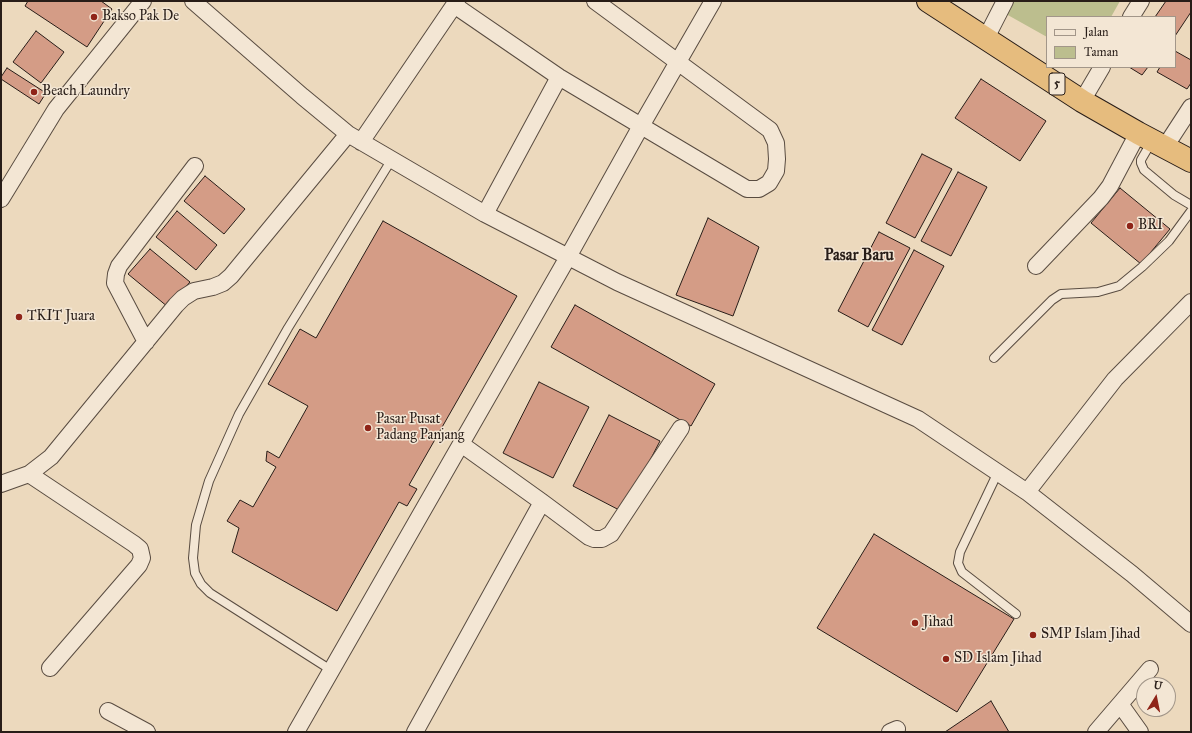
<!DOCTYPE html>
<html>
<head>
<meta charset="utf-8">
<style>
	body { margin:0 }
	#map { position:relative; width:1192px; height:733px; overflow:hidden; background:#ecd9bd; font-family:"IM FELL Great Primer",serif }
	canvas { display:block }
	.frame { position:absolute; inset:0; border:2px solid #281d18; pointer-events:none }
	.legend { position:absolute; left:1046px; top:16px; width:130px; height:52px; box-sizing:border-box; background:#f3e6d4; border:1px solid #a29689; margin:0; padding:5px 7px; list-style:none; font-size:12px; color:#281d18 }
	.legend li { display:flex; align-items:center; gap:8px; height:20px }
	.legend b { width:20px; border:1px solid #a29689 }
	.north { position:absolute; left:1136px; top:677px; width:40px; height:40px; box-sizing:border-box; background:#f3e6d4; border:1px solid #a29689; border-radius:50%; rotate:10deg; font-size:11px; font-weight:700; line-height:16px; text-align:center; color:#281d18 }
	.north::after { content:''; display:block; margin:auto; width:14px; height:18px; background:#8f2418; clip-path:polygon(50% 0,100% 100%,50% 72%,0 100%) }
</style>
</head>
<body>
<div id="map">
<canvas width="1192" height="733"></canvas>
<div class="frame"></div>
<ul class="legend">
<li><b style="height:5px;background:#f3e6d4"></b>Jalan</li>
<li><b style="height:11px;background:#bcbe8e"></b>Taman</li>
</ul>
<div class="north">U</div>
</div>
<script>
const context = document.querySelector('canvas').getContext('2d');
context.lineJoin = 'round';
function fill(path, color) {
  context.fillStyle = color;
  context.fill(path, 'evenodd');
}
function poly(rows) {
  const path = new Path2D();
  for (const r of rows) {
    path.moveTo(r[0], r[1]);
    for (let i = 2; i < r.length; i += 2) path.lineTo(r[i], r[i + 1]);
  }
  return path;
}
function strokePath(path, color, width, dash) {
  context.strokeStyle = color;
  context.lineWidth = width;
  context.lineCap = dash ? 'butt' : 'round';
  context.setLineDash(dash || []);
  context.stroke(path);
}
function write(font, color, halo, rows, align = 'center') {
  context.font = font + ' "IM FELL Great Primer",serif';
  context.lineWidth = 3;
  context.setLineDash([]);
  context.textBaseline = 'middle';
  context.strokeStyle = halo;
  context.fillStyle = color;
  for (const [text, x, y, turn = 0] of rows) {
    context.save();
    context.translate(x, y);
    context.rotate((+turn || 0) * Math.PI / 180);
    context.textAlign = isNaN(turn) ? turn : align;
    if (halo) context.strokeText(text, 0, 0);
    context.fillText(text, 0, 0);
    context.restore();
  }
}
const green = poly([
	[1014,1,1120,1,1111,17,1047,17,1047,37,1006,14]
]);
const building = poly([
	[28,1,101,1,112,9,87,47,25,6,28,1],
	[1166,1,1191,1,1191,12,1175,36,1175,17,1155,17,1166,1],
	[36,31,64,52,41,83,13,62,36,31],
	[1175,51,1191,60,1191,83,1187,89,1157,72,1160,67,1175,67,1175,51],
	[1129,67,1148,67,1142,75,1129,67],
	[7,68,46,93,39,104,1,79,1,77,7,68],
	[981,79,1046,121,1020,161,955,118,981,79],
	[922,154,952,169,915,238,886,223,922,154],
	[958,172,987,187,951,256,921,241,958,172],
	[205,176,245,209,224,234,184,201,205,176],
	[1120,188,1170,229,1141,264,1091,223,1120,188],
	[177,211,217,245,196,270,156,237,177,211],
	[708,218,759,247,733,316,676,295,708,218],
	[383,221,517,296,409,485,417,489,407,506,399,502,337,611,232,552,239,528,227,521,240,500,253,507,276,467,266,461,267,451,279,458,308,406,268,384,300,329,316,338,383,221],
	[879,232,910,248,868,327,838,311,879,232],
	[150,249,190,282,168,307,128,274,150,249],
	[914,250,944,266,902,345,872,330,914,250],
	[575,305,715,384,691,426,551,347,575,305],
	[539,382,589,407,553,478,503,453,539,382],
	[609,415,660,441,623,512,573,486,609,415],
	[874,534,1014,619,957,712,817,628,874,534],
	[991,701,1009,732,945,732,991,701]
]);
const service = poly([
	[1152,141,1141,160,1141,163,1144,170,1174,195,1191,205],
	[994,358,1052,300,1061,294,1098,292,1119,286,1142,267,1169,241,1191,211],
	[998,472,960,552,958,563,962,572,1016,614],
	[331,670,210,593,201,584,195,573,193,558,196,525,209,481,239,414,288,328,392,159]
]);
const minor = poly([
	[193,1,302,96,348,134,485,214,617,282,918,419,1027,492,1132,574,1191,624],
	[454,5,559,77,747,189,759,189,769,183,776,171,777,159,776,143,770,130,595,1],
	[1131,17,1141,1],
	[986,38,1005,1],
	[1082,101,1102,67],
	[361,142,457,1],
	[1165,147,1191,107],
	[1,199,56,109,143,1],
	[485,214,559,77],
	[1036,266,1101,198,1110,186,1138,133],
	[146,342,115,283,116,274,119,266,195,166],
	[461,444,542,502,589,537,594,539,602,539,611,534,681,428],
	[29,474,134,544,140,549,142,558,139,565,50,668],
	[1,484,29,474,51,457,176,305,183,298,194,291,213,287,223,283,231,276,348,134],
	[1027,492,1115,379,1191,302],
	[1120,704,1140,732],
	[108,711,147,732],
	[296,732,568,257,641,126,713,1],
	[415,732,542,502],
	[890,732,897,729],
	[1096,732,1150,669]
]);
const trunk = poly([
	[928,1,1082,101,1138,133,1191,161]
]);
const markers = [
	[94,17,4,"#8f2418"],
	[34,92,4,"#8f2418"],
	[1130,226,4,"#8f2418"],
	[19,317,4,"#8f2418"],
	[368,428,4,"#8f2418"],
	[915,623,4,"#8f2418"],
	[1033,635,4,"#8f2418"],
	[946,659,4,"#8f2418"]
];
const shields = [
	[1057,84,16]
];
const shieldNames = [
	["5",1057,84]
];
const poiNames = [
	["Bakso Pak De",102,17],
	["Beach Laundry",42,92],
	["BRI",1138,226],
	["TKIT Juara",27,317],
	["Pasar Pusat",376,420],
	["Padang Panjang",376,436],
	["Jihad",923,623],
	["SMP Islam Jihad",1041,635],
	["SD Islam Jihad",954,659]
];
const quarterNames = [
	["Pasar Baru",859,256]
];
fill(green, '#bcbe8e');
fill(building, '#d49c86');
strokePath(building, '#281d18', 1);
strokePath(service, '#594c41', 10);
strokePath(minor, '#594c41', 18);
strokePath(trunk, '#281d18', 24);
strokePath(service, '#f3e6d4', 8);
strokePath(minor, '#f3e6d4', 16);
strokePath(trunk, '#e6bc7e', 22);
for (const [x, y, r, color] of markers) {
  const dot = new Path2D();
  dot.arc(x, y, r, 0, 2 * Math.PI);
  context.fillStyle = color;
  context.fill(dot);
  strokePath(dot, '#f3e6d4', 1.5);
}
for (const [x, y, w] of shields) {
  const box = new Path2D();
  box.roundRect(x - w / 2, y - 11, w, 22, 3);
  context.fillStyle = '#f3e6d4';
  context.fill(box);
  strokePath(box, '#281d18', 1);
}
write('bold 13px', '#281d18', null, shieldNames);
write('14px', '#281d18', '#f3e6d4', poiNames, 'left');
write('bold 16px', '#281d18', '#f3e6d4', quarterNames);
</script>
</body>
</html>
